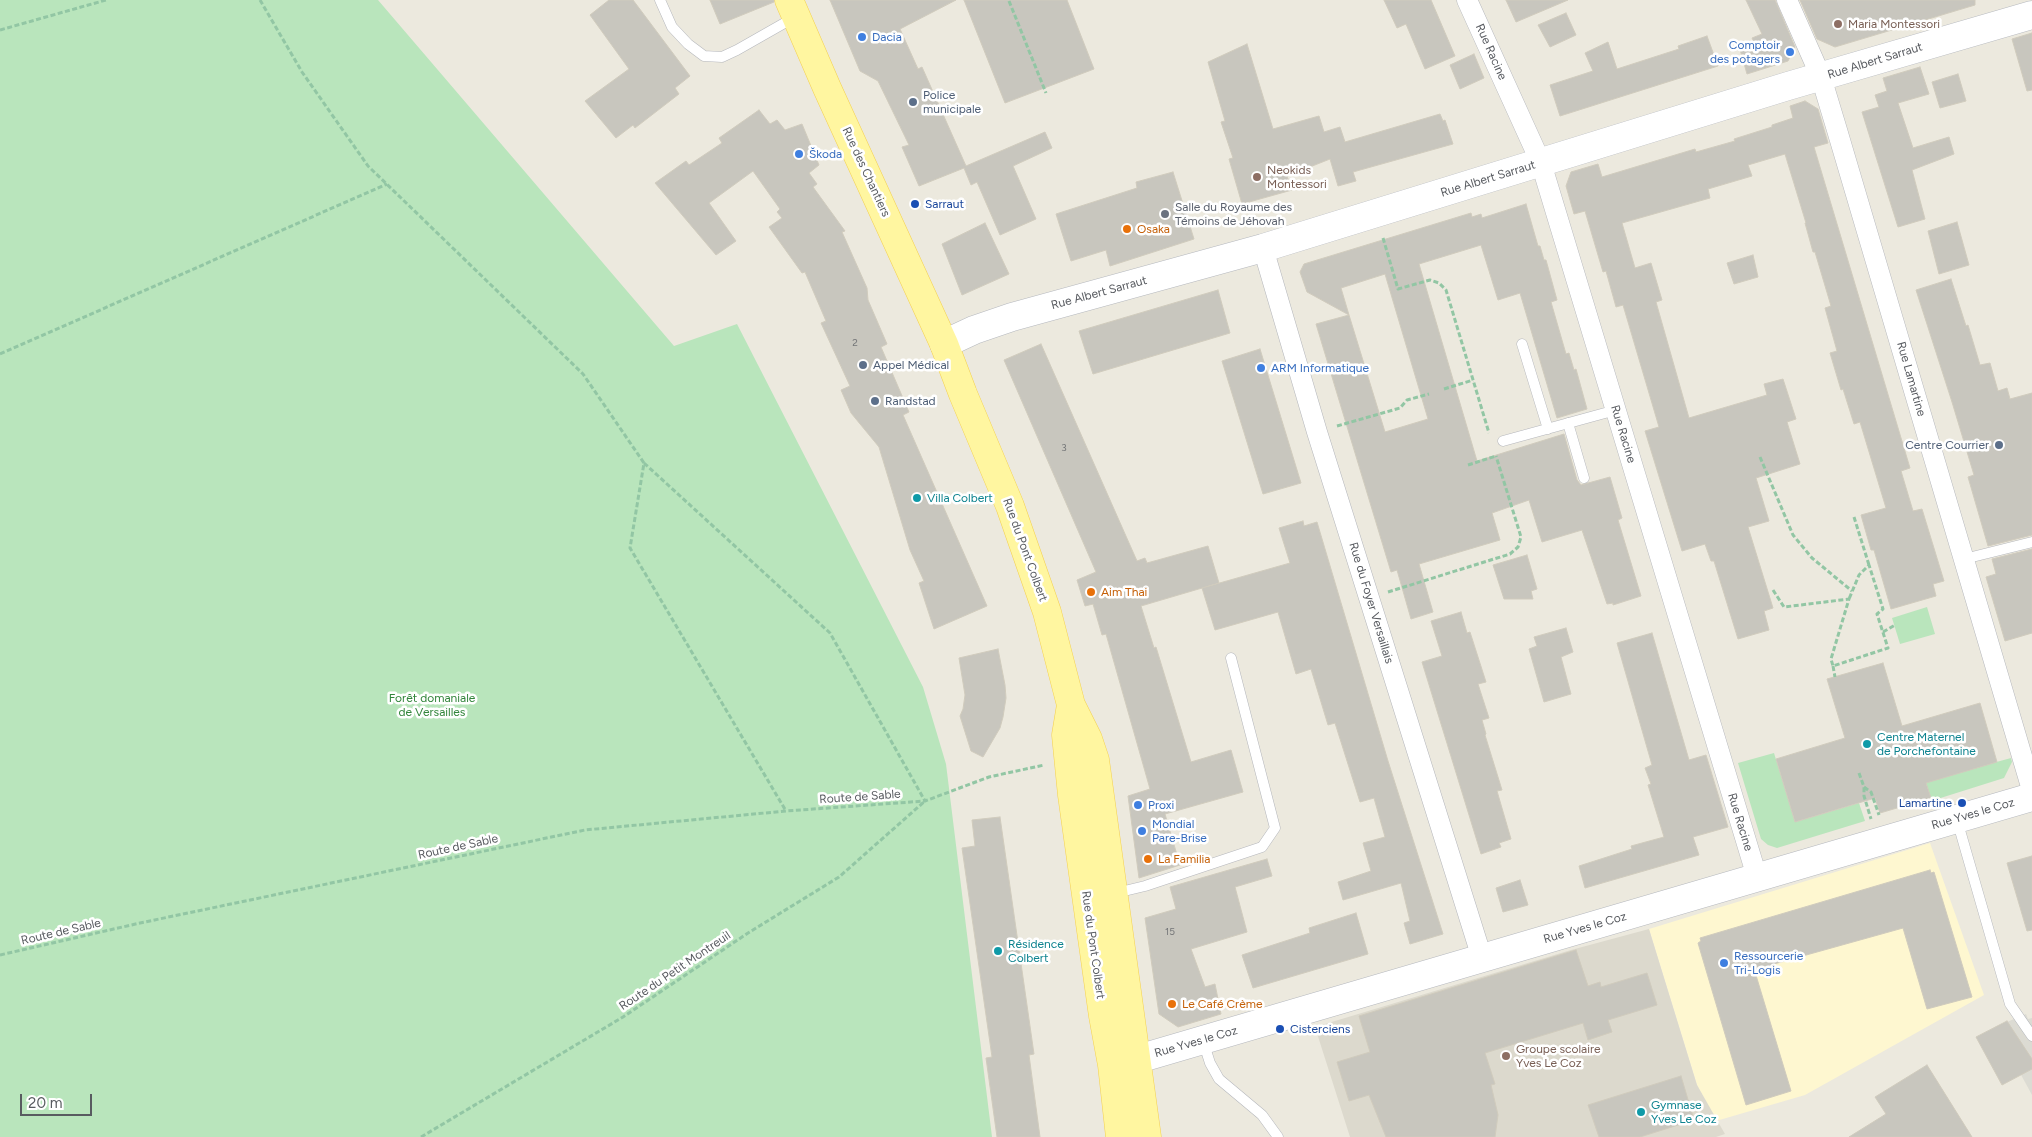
<!DOCTYPE html>
<html>
<head>
<meta charset="utf-8">
<style>
	body { margin:0 }
	#map { position:relative; width:2032px; height:1137px; overflow:hidden; background:#ece9de; font-family:Figtree,sans-serif }
	canvas { display:block }
	.scale { position:absolute; left:20px; top:1094px; width:72px; height:22px; box-sizing:border-box; border:2px solid #585b60; border-top:0; padding-left:6px; font-size:15px; line-height:18px; white-space:nowrap; color:#585b60; -webkit-text-stroke:4px #fff; paint-order:stroke }
</style>
</head>
<body>
<div id="map">
<canvas width="2032" height="1137"></canvas>
<div class="scale">20 m</div>
</div>
<script>
const context = document.querySelector('canvas').getContext('2d');
context.lineJoin = 'round';
function fill(path, color) {
  context.fillStyle = color;
  context.fill(path, 'evenodd');
}
function poly(rows) {
  const path = new Path2D();
  for (const r of rows) {
    path.moveTo(r[0], r[1]);
    for (let i = 2; i < r.length; i += 2) path.lineTo(r[i], r[i + 1]);
  }
  return path;
}
function strokePath(path, color, width, dash) {
  context.strokeStyle = color;
  context.lineWidth = width;
  context.lineCap = dash ? 'butt' : 'round';
  context.setLineDash(dash || []);
  context.stroke(path);
}
function write(font, color, halo, rows, align = 'center') {
  context.font = font + ' Figtree,sans-serif';
  context.lineWidth = 5;
  context.setLineDash([]);
  context.textBaseline = 'middle';
  context.strokeStyle = halo;
  context.fillStyle = color;
  for (const [text, x, y, turn = 0] of rows) {
    context.save();
    context.translate(x, y);
    context.rotate((+turn || 0) * Math.PI / 180);
    context.textAlign = isNaN(turn) ? turn : align;
    if (halo) context.strokeText(text, 0, 0);
    context.fillText(text, 0, 0);
    context.restore();
  }
}
const commercial = poly([
	[1930,843,1984,995,1805,1095,1716,1121,1697,1085,1649,929]
]);
const industrial = poly([
	[2026,1014,2028,1019,2032,1018,2032,1095,1995,1027]
]);
const education = poly([
	[1649,929,1697,1085,1725,1134,1716,1137,1350,1137,1315,1027,1571,950]
]);
const green = poly([
	[0,0,378,0,674,346,737,324,923,687,946,764,992,1137,0,1137],
	[1927,607,1935,634,1900,644,1892,618],
	[1774,753,1795,822,1859,803,1865,821,1777,848,1768,845,1761,839,1738,763],
	[1918,756,1971,769,2011,758,2012,762,2004,778,1931,801]
]);
const building = poly([
	[609,0,633,0,690,76,675,88,679,94,635,128,633,125,616,138,585,101,629,69,590,15,609,0],
	[710,0,774,0,774,2,720,24,710,0],
	[830,0,956,0,900,29,918,69,922,67,966,166,1045,132,1052,148,1013,166,1036,219,1000,235,977,182,971,185,964,168,919,186,902,147,909,145,878,81,860,71,830,0],
	[964,0,1067,0,1094,69,1005,103,964,0],
	[1384,0,1431,0,1455,56,1425,69,1406,24,1397,28,1384,0],
	[1506,0,1568,0,1516,22,1506,0],
	[1746,0,1775,0,1795,47,1788,61,1747,74,1739,46,1754,42,1752,38,1762,34,1746,0],
	[1800,0,1975,0,1975,5,1835,47,1817,39,1800,0],
	[1566,13,1576,35,1550,47,1538,25,1566,13],
	[2032,33,2032,90,2027,91,2012,39,2032,33],
	[1707,36,1718,66,1560,116,1550,85,1593,71,1585,53,1608,42,1617,69,1679,49,1678,46,1707,36],
	[1247,44,1273,129,1319,116,1324,132,1340,127,1345,142,1440,114,1443,121,1445,120,1453,144,1353,172,1356,181,1338,186,1330,159,1287,176,1292,190,1242,204,1229,159,1233,158,1221,122,1225,121,1208,62,1247,44],
	[1474,54,1484,78,1460,89,1450,65,1474,54],
	[1920,67,1929,94,1898,103,1913,148,1949,137,1954,154,1912,170,1925,219,1898,227,1862,112,1879,107,1875,95,1887,91,1883,78,1920,67],
	[1958,74,1966,101,1940,108,1932,82,1958,74],
	[1805,101,1818,109,1828,143,1814,147,1910,468,1901,471,1913,511,1922,509,1944,581,1933,584,1936,596,1891,609,1874,550,1871,550,1861,515,1886,508,1860,422,1854,424,1843,389,1841,390,1830,353,1837,351,1825,308,1831,306,1815,252,1813,252,1805,223,1806,223,1785,154,1748,165,1752,176,1708,189,1710,198,1622,223,1635,268,1651,263,1662,300,1656,302,1689,418,1767,395,1764,384,1783,379,1796,419,1787,422,1800,464,1756,478,1769,521,1748,527,1773,608,1764,611,1769,630,1738,639,1714,561,1711,561,1705,544,1682,551,1645,431,1659,427,1623,305,1616,307,1606,271,1603,272,1585,211,1574,214,1566,186,1571,172,1598,164,1602,177,1695,149,1696,152,1735,141,1734,139,1772,127,1772,125,1793,118,1790,106,1805,101],
	[759,110,770,124,777,120,785,130,802,124,819,165,809,173,817,184,813,187,845,231,842,232,867,288,868,300,887,344,881,347,909,412,903,415,987,606,934,629,919,583,924,581,910,550,879,447,851,413,841,390,850,386,821,323,826,321,805,272,802,273,769,227,782,218,777,212,780,209,753,171,709,203,736,241,716,255,655,183,686,161,689,165,722,143,719,138,759,110],
	[1173,172,1194,239,1110,266,1106,250,1071,261,1056,214,1137,188,1136,182,1173,172],
	[1526,204,1538,246,1540,246,1544,260,1546,260,1557,300,1551,302,1566,354,1569,353,1574,370,1576,369,1587,409,1557,418,1520,293,1498,300,1481,245,1419,264,1477,461,1564,434,1577,480,1581,485,1610,477,1622,518,1618,520,1641,596,1613,605,1613,603,1607,604,1582,530,1542,542,1529,500,1492,513,1500,540,1419,564,1433,612,1411,619,1397,570,1391,572,1316,324,1349,315,1385,432,1428,419,1385,274,1341,288,1349,315,1307,292,1300,272,1304,264,1471,213,1472,217,1481,214,1482,218,1526,204],
	[1957,222,1969,265,1939,274,1928,231,1957,222],
	[985,223,1009,274,962,295,942,244,985,223],
	[1753,255,1758,277,1734,284,1727,263,1753,255],
	[1951,279,1966,326,1968,325,1980,365,1990,363,1998,391,2007,388,2010,399,2032,393,2032,535,1988,546,1968,477,1974,475,1952,402,1916,290,1951,279],
	[1218,290,1230,333,1093,374,1079,331,1218,290],
	[1041,344,1137,561,1145,558,1147,563,1208,546,1219,583,1141,606,1154,648,1156,647,1191,762,1231,750,1243,792,1165,814,1180,865,1139,878,1128,796,1150,789,1106,634,1102,635,1093,604,1085,606,1077,580,1096,572,1004,360,1041,344],
	[1260,349,1301,483,1263,494,1222,361,1260,349],
	[1303,521,1304,526,1317,522,1388,761,1443,934,1410,944,1404,923,1410,921,1401,883,1343,900,1338,882,1371,871,1363,843,1385,837,1374,798,1360,802,1335,723,1328,725,1311,669,1296,674,1278,612,1215,630,1202,588,1290,563,1279,528,1303,521],
	[2032,549,2032,633,2005,641,1986,577,1996,574,1992,559,2032,549],
	[1527,555,1537,589,1531,591,1533,599,1504,599,1493,565,1527,555],
	[1461,612,1467,633,1470,632,1486,682,1478,684,1489,718,1482,720,1486,734,1485,735,1502,790,1497,791,1511,839,1499,843,1501,847,1481,854,1422,662,1442,656,1431,621,1461,612],
	[1566,628,1573,652,1561,657,1571,694,1544,702,1529,649,1537,646,1534,637,1566,628],
	[1652,633,1689,760,1706,755,1728,827,1693,837,1699,855,1585,888,1579,866,1632,849,1631,846,1664,837,1648,785,1651,784,1645,768,1652,765,1617,643,1652,633],
	[998,649,1005,685,1006,698,1003,717,1000,728,983,757,971,751,960,716,963,709,965,695,959,658,998,649],
	[1883,663,1902,726,1980,703,1997,762,1926,783,1931,798,1880,813,1875,798,1795,822,1776,759,1845,738,1827,679,1883,663],
	[1000,817,1034,1054,1029,1055,1040,1137,997,1137,986,1058,992,1057,962,848,975,846,972,820,1000,817],
	[2032,856,2032,930,2027,931,2007,863,2032,856],
	[1267,859,1272,876,1235,887,1247,932,1191,949,1205,987,1215,984,1221,1014,1178,1027,1159,1014,1145,918,1176,909,1170,887,1267,859],
	[1930,870,1931,873,1934,872,1972,997,1927,1009,1903,928,1774,964,1774,966,1755,972,1791,1091,1746,1105,1698,943,1701,941,1700,938,1930,870],
	[1520,880,1528,905,1503,912,1496,888,1520,880],
	[1356,913,1368,954,1253,988,1242,955,1310,933,1309,928,1356,913],
	[1576,950,1588,986,1600,982,1601,987,1647,973,1657,1005,1608,1020,1612,1032,1588,1040,1583,1023,1485,1053,1495,1084,1491,1085,1498,1115,1495,1137,1386,1137,1369,1095,1349,1101,1337,1062,1370,1052,1359,1016,1576,950],
	[2007,1021,2032,1059,2032,1069,2002,1085,1976,1037,2007,1021],
	[1927,1065,1972,1137,1849,1137,1886,1114,1875,1097,1927,1065],
	[1681,1076,1694,1120,1640,1137,1599,1137,1588,1105,1681,1076]
]);
const path = poly([
	[260,0,302,72,368,166,583,374,644,463,630,548,786,811],
	[1009,1,1046,93],
	[0,30,106,0],
	[1383,238,1398,289,1430,280,1439,283,1446,290,1489,433],
	[0,354,387,184],
	[1444,389,1473,380],
	[1337,426,1400,408,1407,400,1429,394],
	[1760,457,1793,535,1812,558,1852,591],
	[644,463,830,633,925,801],
	[1468,465,1496,456],
	[1854,517,1869,565],
	[1773,590,1784,607,1849,599,1831,659,1833,666,1888,648,1877,614,1883,609,1869,565,1859,575,1849,599],
	[1388,592,1510,554,1518,547,1521,537,1496,456],
	[1883,632,1895,625],
	[1833,666,1835,677],
	[1859,773,1864,787,1864,796,1871,819],
	[1864,787,1871,792,1879,815],
	[0,955,140,923,585,830,786,811,925,801,989,777,1044,765],
	[421,1137,623,1017,748,933,839,877,925,801]
]);
const lane = poly([
	[660,0,672,27,688,44,704,56,722,57,737,50,795,17],
	[1522,344,1548,429],
	[1568,423,1584,478],
	[1503,441,1616,410],
	[1964,559,2032,542],
	[1957,820,2010,1004,2032,1036],
	[1116,893,1145,886,1262,847,1275,828,1231,658],
	[1203,1041,1210,1063,1219,1079,1262,1115,1278,1137]
]);
const street = poly([
	[1467,0,1541,163,1757,877],
	[1787,0,1821,77,1837,130,2032,790],
	[1263,248,1317,432,1482,958]
]);
const secondary = poly([
	[944,344,974,330,1012,317,1263,248,1788,86,2032,15],
	[1138,1059,2032,797]
]);
const primary = poly([
	[789,0,827,88,944,344,963,394,1010,506,1047,612,1071,705,1088,739,1095,760,1147,1137],
	[1071,705,1066,735,1072,795,1103,1016,1112,1065,1120,1137]
]);
const markers = [
	[1838,24,5,"#8d6e63"],
	[862,37,5,"#3f7fe0"],
	[1790,52,5,"#3f7fe0"],
	[913,102,5,"#5c6f8a"],
	[799,154,5,"#3f7fe0"],
	[1257,177,5,"#8d6e63"],
	[915,204,5,"#1a4fb4"],
	[1165,214,5,"#6b7280"],
	[1127,229,5,"#e8710a"],
	[863,365,5,"#5c6f8a"],
	[1261,368,5,"#3f7fe0"],
	[875,401,5,"#5c6f8a"],
	[1999,445,5,"#5c6f8a"],
	[917,498,5,"#0f9aa8"],
	[1091,592,5,"#e8710a"],
	[1867,744,5,"#0f9aa8"],
	[1962,803,5,"#1a4fb4"],
	[1138,805,5,"#3f7fe0"],
	[1142,831,5,"#3f7fe0"],
	[1148,859,5,"#e8710a"],
	[998,951,5,"#0f9aa8"],
	[1724,963,5,"#3f7fe0"],
	[1172,1004,5,"#e8710a"],
	[1280,1029,5,"#1a4fb4"],
	[1506,1056,5,"#8d6e63"],
	[1641,1112,5,"#0f9aa8"]
];
const numberNames = [
	["2",855,343],
	["3",1064,448],
	["15",1170,932]
];
const educationNames = [
	["Maria Montessori",1848,24],
	["Neokids",1267,170],
	["Montessori",1267,184],
	["Groupe scolaire",1516,1049],
	["Yves Le Coz",1516,1063]
];
const shopNames = [
	["Dacia",872,37],
	["Comptoir",1780,45,"right"],
	["des potagers",1780,59,"right"],
	["Škoda",809,154],
	["ARM Informatique",1271,368],
	["Proxi",1148,805],
	["Mondial",1152,824],
	["Pare-Brise",1152,838],
	["Ressourcerie",1734,956],
	["Tri-Logis",1734,970]
];
const streetNames = [
	["Rue Racine",1491,52,66],
	["Rue Albert Sarraut",1875,61,-17],
	["Rue des Chantiers",866,172,65],
	["Rue Albert Sarraut",1488,179,-17],
	["Rue Albert Sarraut",1099,293,-15],
	["Rue Lamartine",1911,379,74],
	["Rue Racine",1623,434,73],
	["Rue du Pont Colbert",1025,550,70],
	["Rue du Foyer Versaillais",1371,603,73],
	["Route de Sable",860,797,-4],
	["Rue Yves le Coz",1973,814,-16],
	["Rue Racine",1740,822,73],
	["Route de Sable",458,847,-12],
	["Rue Yves le Coz",1585,928,-16],
	["Route de Sable",61,932,-13],
	["Rue du Pont Colbert",1093,945,82],
	["Route du Petit Montreuil",675,971,-34],
	["Rue Yves le Coz",1196,1042,-16]
];
const serviceNames = [
	["Police",923,95],
	["municipale",923,109],
	["Appel Médical",873,365],
	["Randstad",885,401],
	["Centre Courrier",1989,445,"right"]
];
const transitNames = [
	["Sarraut",925,204],
	["Lamartine",1952,803,"right"],
	["Cisterciens",1290,1029]
];
const worshipNames = [
	["Salle du Royaume des",1175,207],
	["Témoins de Jéhovah",1175,221]
];
const foodNames = [
	["Osaka",1137,229],
	["Aim Thai",1101,592],
	["La Familia",1158,859],
	["Le Café Crème",1182,1004]
];
const cultureNames = [
	["Villa Colbert",927,498],
	["Centre Maternel",1877,737],
	["de Porchefontaine",1877,751],
	["Résidence",1008,944],
	["Colbert",1008,958],
	["Gymnase",1651,1105],
	["Yves Le Coz",1651,1119]
];
const parkNames = [
	["Forêt domaniale",432,698],
	["de Versailles",432,712]
];
fill(commercial, '#fef7d0');
fill(industrial, '#dcdbd3');
fill(education, '#dcd9cd');
fill(green, '#b9e5bc');
fill(building, '#c8c6be');
strokePath(building, '#d0cbbd', 1);
strokePath(lane, '#b5b7bc', 11);
strokePath(street, '#b5b7bc', 21);
strokePath(secondary, '#b5b8be', 29);
strokePath(primary, '#f4d04f', 29);
strokePath(path, '#92c6a4', 3, [5, 2.5]);
strokePath(lane, '#fff', 10);
strokePath(street, '#fff', 20);
strokePath(secondary, '#fff', 28);
strokePath(primary, '#fff6a0', 28);
for (const [x, y, r, color] of markers) {
  const dot = new Path2D();
  dot.arc(x, y, r, 0, 2 * Math.PI);
  context.fillStyle = color;
  context.fill(dot);
  strokePath(dot, '#fff', 2);
}
write('10px', '#747678', null, numberNames);
write('12px', '#785e54', '#fff', educationNames, 'left');
write('12px', '#366cbe', '#fff', shopNames, 'left');
write('12px', '#585b60', '#fff', streetNames);
write('12px', '#4e5e75', '#fff', serviceNames, 'left');
write('12px', '#164399', '#fff', transitNames, 'left');
write('12px', '#5b616d', '#fff', worshipNames, 'left');
write('12px', '#c56008', '#fff', foodNames, 'left');
write('12px', '#0d838f', '#fff', cultureNames, 'left');
write('12px', '#32853b', '#fff', parkNames);
</script>
</body>
</html>
